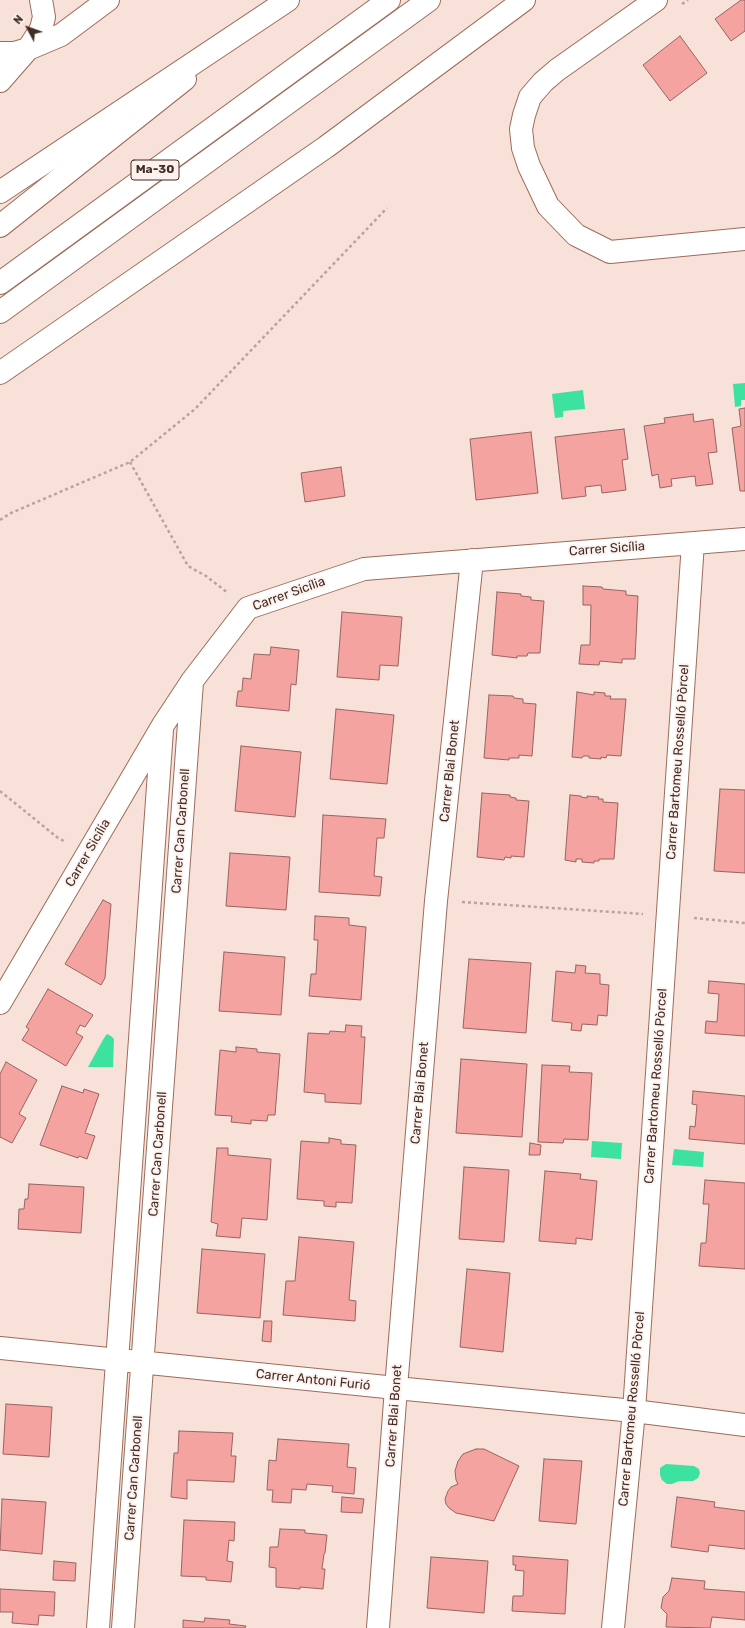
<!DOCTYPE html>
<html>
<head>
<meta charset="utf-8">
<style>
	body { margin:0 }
	#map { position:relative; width:745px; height:1628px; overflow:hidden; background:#f8e1d9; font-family:Rubik,sans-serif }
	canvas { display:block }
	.north { position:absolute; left:8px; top:8px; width:40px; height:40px; -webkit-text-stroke:3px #fdf1ed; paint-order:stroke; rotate:311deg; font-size:11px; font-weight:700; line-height:16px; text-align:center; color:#422d25 }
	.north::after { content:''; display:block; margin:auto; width:14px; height:18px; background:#422d25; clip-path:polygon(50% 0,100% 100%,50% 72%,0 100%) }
</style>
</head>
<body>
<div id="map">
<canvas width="745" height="1628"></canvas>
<div class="north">N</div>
</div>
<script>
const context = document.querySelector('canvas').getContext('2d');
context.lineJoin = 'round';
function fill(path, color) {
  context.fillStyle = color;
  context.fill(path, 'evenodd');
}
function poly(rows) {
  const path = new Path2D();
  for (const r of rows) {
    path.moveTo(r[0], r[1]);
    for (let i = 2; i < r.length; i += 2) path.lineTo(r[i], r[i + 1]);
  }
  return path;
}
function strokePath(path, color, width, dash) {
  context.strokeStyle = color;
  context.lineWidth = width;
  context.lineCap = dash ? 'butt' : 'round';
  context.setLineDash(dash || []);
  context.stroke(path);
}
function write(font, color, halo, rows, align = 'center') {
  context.font = font + ' Rubik,sans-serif';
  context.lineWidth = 3.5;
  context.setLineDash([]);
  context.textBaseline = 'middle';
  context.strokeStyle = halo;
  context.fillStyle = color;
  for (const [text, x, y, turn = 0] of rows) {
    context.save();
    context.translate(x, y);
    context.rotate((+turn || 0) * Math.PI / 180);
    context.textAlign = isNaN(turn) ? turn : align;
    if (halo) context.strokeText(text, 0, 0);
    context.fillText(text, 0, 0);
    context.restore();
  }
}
const water = poly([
	[745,383,745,400,741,400,741,406,735,407,733,384],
	[583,390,585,409,563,411,563,417,555,418,552,394],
	[107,1034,111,1036,114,1039,113,1067,88,1067,104,1038],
	[592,1141,622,1143,621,1159,591,1157],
	[674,1149,704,1152,703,1167,672,1165],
	[666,1464,694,1466,699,1469,700,1473,698,1478,693,1481,679,1481,672,1484,667,1484,662,1480,660,1475,660,1468]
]);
const building = poly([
	[741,0,745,0,745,31,731,41,715,19,741,0],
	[680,36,707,73,670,101,643,65,680,36],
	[745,408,745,491,740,491,732,428,741,426,739,409,745,408],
	[693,414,694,422,713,419,717,452,708,453,713,484,696,486,695,476,671,479,672,486,660,488,658,474,652,476,644,426,665,423,664,418,693,414],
	[624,429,628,459,622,460,626,490,602,493,601,485,585,487,586,496,562,499,555,437,624,429],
	[531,432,538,493,476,500,470,439,531,432],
	[341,467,345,496,305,502,301,473,341,467],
	[583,586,602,587,603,589,626,591,626,595,638,596,635,659,622,659,622,663,600,661,599,665,579,664,581,645,590,645,591,605,583,605,583,586],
	[497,592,521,594,521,596,531,597,531,600,544,601,540,653,528,653,527,656,517,656,517,658,492,655,497,592],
	[342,612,402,617,398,666,380,665,379,680,337,677,342,612],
	[271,647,299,650,296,685,291,684,289,711,236,706,238,691,242,691,243,678,251,679,254,654,270,655,271,647],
	[577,692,594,695,594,692,605,693,605,696,611,696,610,699,626,699,621,756,607,755,606,758,601,757,601,759,589,758,589,756,583,756,582,758,572,757,577,692],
	[489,695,513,696,514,698,523,699,523,703,536,704,532,756,519,755,519,758,509,758,509,760,484,758,489,695],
	[336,709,394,715,387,784,330,779,336,709],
	[241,746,301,752,295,817,235,811,241,746],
	[720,789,745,790,745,873,714,871,720,789],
	[482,793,510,795,510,797,516,798,516,800,529,801,524,857,511,856,511,858,505,857,504,860,477,857,482,793],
	[570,795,581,796,581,797,587,798,587,796,599,797,598,799,603,799,603,802,618,803,614,859,599,859,599,861,594,861,594,863,582,862,582,859,576,859,576,862,565,860,570,795],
	[323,815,386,819,384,838,377,838,374,876,382,877,380,896,319,892,323,815],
	[230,853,290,857,286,910,226,906,230,853],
	[103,900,111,904,105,978,101,985,65,964,103,900],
	[315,916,349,918,349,925,366,927,361,1000,309,996,311,974,316,974,318,940,314,940,315,916],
	[224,952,285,957,281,1015,219,1011,224,952],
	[469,959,531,963,526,1033,463,1028,469,959],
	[576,965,586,966,585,973,600,974,600,984,609,985,607,1016,598,1015,597,1025,582,1024,581,1031,571,1030,572,1023,552,1021,556,971,575,973,576,965],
	[709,981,745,984,745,1036,705,1033,706,1021,717,1022,719,994,708,993,709,981],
	[48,989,93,1015,85,1027,80,1025,76,1033,83,1037,66,1066,22,1040,29,1029,26,1027,48,989],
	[346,1025,362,1026,361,1037,365,1037,361,1104,325,1102,325,1094,304,1092,308,1033,329,1034,330,1031,345,1032,346,1025],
	[236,1047,257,1049,257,1052,280,1054,275,1115,268,1115,267,1121,251,1120,251,1124,231,1122,232,1116,215,1115,220,1050,236,1052,236,1047],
	[461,1059,527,1064,522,1137,456,1133,461,1059],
	[6,1062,37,1080,19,1114,26,1118,12,1143,0,1137,0,1074,6,1062],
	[542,1065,570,1066,569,1072,592,1073,588,1140,564,1139,563,1143,538,1142,542,1065],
	[62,1086,83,1093,84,1089,99,1094,85,1133,95,1136,87,1159,79,1156,78,1158,40,1145,62,1086],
	[693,1091,745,1096,745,1144,689,1139,690,1126,695,1127,697,1105,692,1104,693,1091],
	[329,1138,341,1140,341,1144,356,1145,352,1203,336,1202,336,1207,324,1206,324,1201,297,1199,301,1141,329,1143,329,1138],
	[530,1143,541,1145,540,1155,529,1155,530,1143],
	[217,1148,228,1148,228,1155,271,1159,267,1220,242,1218,240,1238,216,1236,218,1224,211,1222,217,1148],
	[464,1167,509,1170,504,1242,459,1239,464,1167],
	[545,1171,581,1174,580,1179,597,1181,592,1240,576,1238,576,1244,539,1241,545,1171],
	[705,1180,745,1183,745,1269,699,1266,701,1243,706,1243,709,1204,703,1204,705,1180],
	[29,1184,84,1187,81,1233,18,1229,19,1209,24,1209,25,1199,28,1199,29,1184],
	[299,1237,354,1242,349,1300,356,1301,355,1321,283,1315,286,1281,295,1281,299,1237],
	[202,1249,265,1254,260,1318,197,1313,202,1249],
	[467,1269,510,1273,503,1352,460,1347,467,1269],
	[264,1321,272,1321,271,1342,262,1341,264,1321],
	[6,1404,52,1407,49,1457,3,1454,6,1404],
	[179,1431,233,1433,231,1456,236,1456,234,1482,187,1480,187,1499,171,1497,174,1453,178,1453,179,1431],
	[278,1439,349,1444,347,1467,356,1468,354,1494,332,1492,333,1486,307,1484,306,1490,292,1489,291,1503,272,1502,273,1490,267,1490,269,1460,276,1461,278,1439],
	[476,1449,484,1449,519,1466,494,1521,456,1513,449,1508,446,1504,445,1499,448,1491,451,1487,458,1484,456,1480,455,1471,458,1461,463,1454,476,1449],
	[544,1459,582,1461,576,1524,539,1521,544,1459],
	[342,1497,364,1499,362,1513,341,1512,342,1497],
	[677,1497,715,1502,714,1507,745,1511,745,1549,709,1545,708,1552,671,1547,677,1497],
	[2,1499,46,1502,42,1554,0,1550,2,1499],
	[184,1520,235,1522,234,1541,229,1540,227,1561,233,1562,231,1582,206,1580,206,1577,181,1576,184,1520],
	[280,1529,305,1530,305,1533,327,1535,325,1553,324,1554,322,1569,325,1569,323,1589,300,1587,300,1589,276,1587,276,1568,269,1567,270,1547,278,1547,280,1529],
	[513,1556,568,1560,565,1614,512,1611,513,1596,523,1596,524,1571,515,1570,516,1565,513,1565,513,1556],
	[431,1557,488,1561,484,1613,427,1608,431,1557],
	[54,1561,76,1563,75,1581,53,1580,54,1561],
	[672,1578,705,1581,704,1589,745,1592,745,1620,712,1617,710,1628,666,1627,667,1614,661,1608,663,1597,669,1591,672,1578],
	[0,1589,55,1592,54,1616,39,1615,38,1625,12,1623,13,1612,0,1612,0,1589],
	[205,1618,230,1620,229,1624,246,1626,245,1628,183,1628,183,1620,204,1622,205,1618]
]);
const path = poly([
	[682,4,688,0],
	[130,462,188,566,206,576,228,593],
	[0,520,11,513,130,462,195,409,387,208],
	[0,791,58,838,66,842],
	[462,902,643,914],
	[694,918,745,923]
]);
const minor = poly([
	[656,0,557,70,543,82,530,97,524,115,521,129,523,148,529,166,548,206,576,235,610,252,745,239],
	[0,53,14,53,28,49,61,35,108,0],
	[0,81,28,49,41,29,44,17,41,0],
	[0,1003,163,725,192,681,248,608,364,569,745,539],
	[0,1348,396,1388,634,1411,745,1425],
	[98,1628,162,730],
	[123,1628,192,682],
	[378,1628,396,1388,436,901,472,560],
	[613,1628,634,1411,693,543]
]);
const trunk = poly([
	[0,226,185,79]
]);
const motorway = poly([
	[0,192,288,0],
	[0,283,389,0],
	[0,312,429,0],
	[0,373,326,147,524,0]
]);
const shields = [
	[155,170,48]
];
const shieldNames = [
	["Ma-30",155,170]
];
const streetNames = [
	["Carrer Sicília",607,549,-4],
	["Carrer Sicília",289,594,-20],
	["Carrer Bartomeu Rosselló Pòrcel",678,762,-86],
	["Carrer Blai Bonet",450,771,-84],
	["Carrer Can Carbonell",181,831,-86],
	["Carrer Sicília",88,853,-60],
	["Carrer Bartomeu Rosselló Pòrcel",656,1086,-86],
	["Carrer Blai Bonet",420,1093,-85],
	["Carrer Can Carbonell",158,1154,-86],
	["Carrer Antoni Furió",313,1380,6],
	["Carrer Bartomeu Rosselló Pòrcel",632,1409,-85],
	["Carrer Blai Bonet",394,1416,-86],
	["Carrer Can Carbonell",134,1478,-86]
];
fill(water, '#3de1a0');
fill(building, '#f4a3a0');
strokePath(building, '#986361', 1);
strokePath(minor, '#9c6c59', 24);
strokePath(trunk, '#9c6c59', 24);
strokePath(motorway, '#9c6c59', 24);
strokePath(path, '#b9a39b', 2.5, [3, 3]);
strokePath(minor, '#fff', 22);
strokePath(trunk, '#fff', 22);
strokePath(motorway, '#fff', 22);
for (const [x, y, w] of shields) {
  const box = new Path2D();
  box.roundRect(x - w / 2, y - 10, w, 20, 3);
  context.fillStyle = '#fdf1ed';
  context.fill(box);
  strokePath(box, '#422d25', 1);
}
write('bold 12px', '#422d25', null, shieldNames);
write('13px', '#422d25', '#fdf1ed', streetNames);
</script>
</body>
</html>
